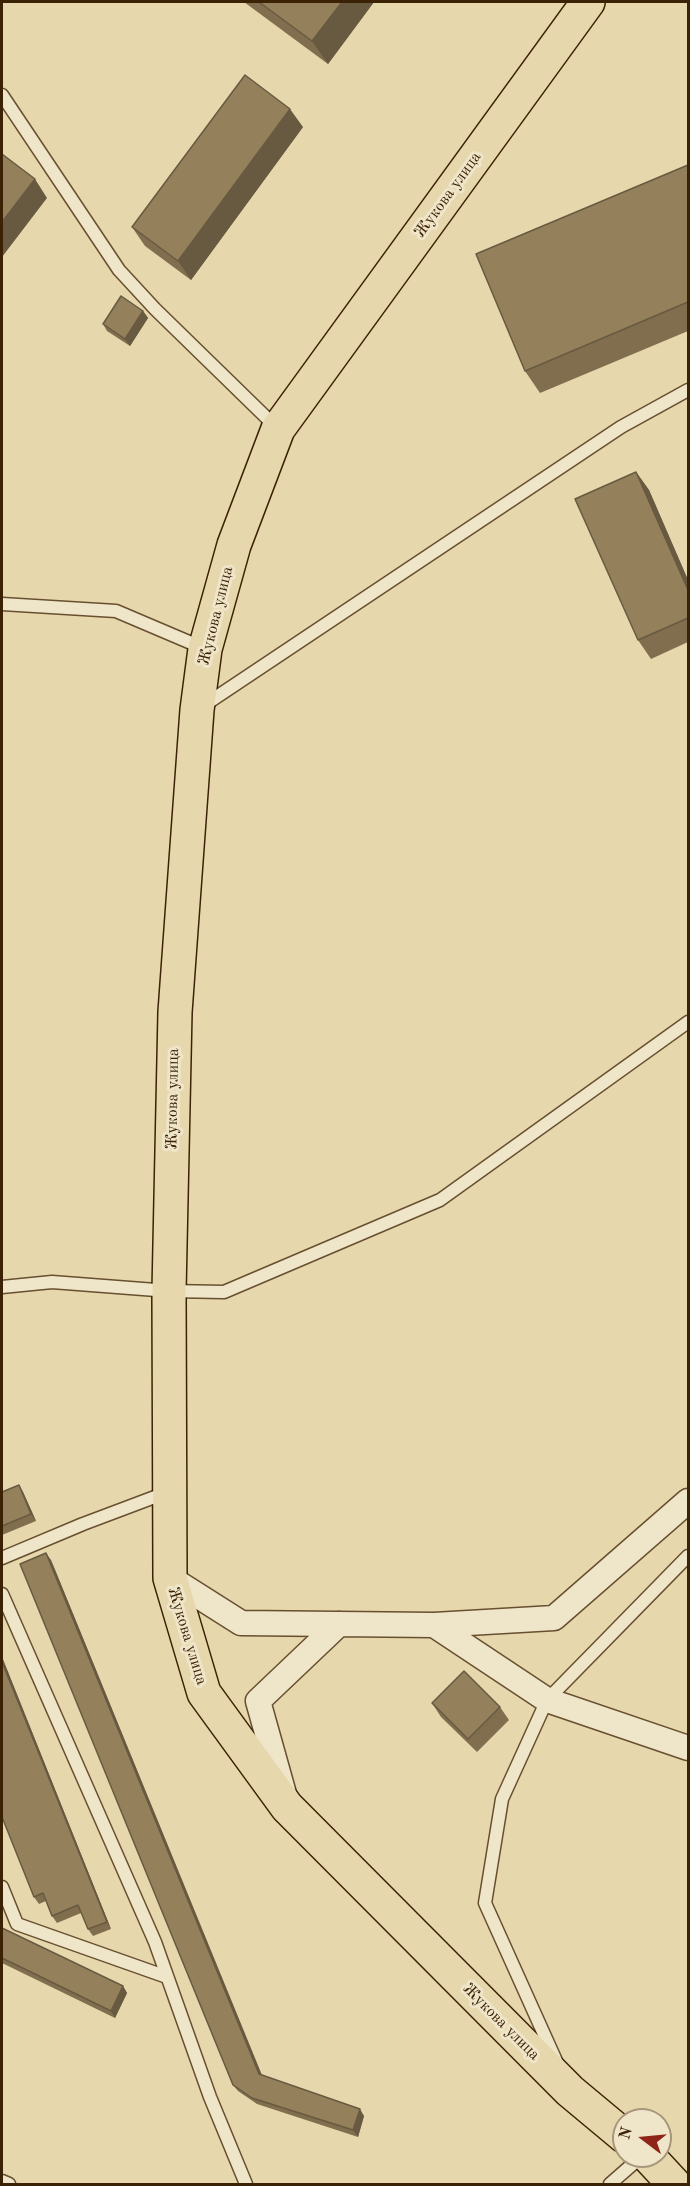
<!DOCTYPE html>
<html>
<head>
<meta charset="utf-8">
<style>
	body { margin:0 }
	#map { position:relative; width:690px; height:2186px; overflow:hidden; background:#e7d7ac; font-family:"Old Standard TT",serif }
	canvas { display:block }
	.frame { position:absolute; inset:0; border:3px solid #3c2205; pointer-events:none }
	.north { position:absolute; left:612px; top:2108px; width:60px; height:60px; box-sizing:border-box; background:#efe5c9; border:2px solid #a7977b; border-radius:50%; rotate:286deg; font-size:16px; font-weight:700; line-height:24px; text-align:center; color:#3c2205 }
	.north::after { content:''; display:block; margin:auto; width:21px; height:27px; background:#8f2418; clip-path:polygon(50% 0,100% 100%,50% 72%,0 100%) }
</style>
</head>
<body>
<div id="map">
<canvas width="690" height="2186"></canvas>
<div class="frame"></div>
<div class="north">N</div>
</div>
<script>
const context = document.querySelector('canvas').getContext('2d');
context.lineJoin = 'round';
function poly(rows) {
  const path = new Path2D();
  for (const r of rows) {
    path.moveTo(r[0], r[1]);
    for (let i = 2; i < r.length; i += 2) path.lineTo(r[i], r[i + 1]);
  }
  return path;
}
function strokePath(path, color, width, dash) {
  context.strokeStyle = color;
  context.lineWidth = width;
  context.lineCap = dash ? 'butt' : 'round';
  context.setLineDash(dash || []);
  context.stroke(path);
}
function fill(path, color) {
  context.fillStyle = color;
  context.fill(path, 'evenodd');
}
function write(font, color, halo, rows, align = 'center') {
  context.font = font + ' "Old Standard TT",serif';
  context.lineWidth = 6;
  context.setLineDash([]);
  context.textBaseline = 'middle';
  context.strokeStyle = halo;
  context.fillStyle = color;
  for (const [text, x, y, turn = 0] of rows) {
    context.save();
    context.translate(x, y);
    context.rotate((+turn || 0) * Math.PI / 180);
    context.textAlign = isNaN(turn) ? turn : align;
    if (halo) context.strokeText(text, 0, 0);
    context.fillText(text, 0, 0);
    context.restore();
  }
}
const service = poly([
	[2,95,119,270,155,309,277,428],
	[2,604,116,611,203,648],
	[203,706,621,427,688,390],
	[2,1287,52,1282,169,1291,224,1292,440,1200,688,1022],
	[2,1558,83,1524,168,1492],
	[2,1594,155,1942,210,2097,246,2184],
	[2,1887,17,1924,167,1977],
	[557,2063,485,1903,502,1799,547,1700,688,1556],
	[2,2181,9,2184],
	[610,2184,642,2156]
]);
const minor = poly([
	[170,1578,241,1623,434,1625,554,1618,688,1501],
	[434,1625,547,1700,688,1748],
	[284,1794,258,1701,339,1624]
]);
const primary = poly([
	[588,2,278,429,234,545,205,649,197,710,175,1012,169,1291,170,1578,204,1693,287,1807,570,2091,624,2136],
	[648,2156,674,2184]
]);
const wall = poly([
	[244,2,374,2,328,64],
	[303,127,191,280,145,246,132,227],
	[688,165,688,331,540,393,525,371],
	[143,311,148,318,130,346,107,331,103,324],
	[636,472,649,490,688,580,688,642,651,659,638,640],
	[19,1485,23,1492,36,1521,2,1535,2,1492],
	[51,1560,262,2075,364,2116,358,2137,257,2104,238,2091,233,2085],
	[2,1657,111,1929,93,1936,88,1929,81,1913,57,1923,52,1916,46,1901,39,1904,34,1897],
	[432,1703,500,1707,509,1720,477,1752,441,1717],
	[2,1928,123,1986,127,1993,115,2018,2,1963]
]);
const shadedWall = poly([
	[342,2,374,2,328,64,312,41],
	[290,109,303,127,191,280,178,261],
	[35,179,47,198,2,257,2,222],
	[143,311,148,318,130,346,125,339],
	[636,472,649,490,688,580,688,590],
	[19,1485,23,1492,36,1521,31,1514],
	[46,1553,51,1560,264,2081,259,2074],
	[2,1657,111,1929,107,1922,2,1662],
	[123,1986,127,1993,115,2018,111,2011],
	[360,2109,364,2116,358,2137,353,2130]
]);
const building = poly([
	[259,2,342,2,312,41,259,2],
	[245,75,290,109,178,261,132,227,245,75],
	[2,154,35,179,2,222,2,154],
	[688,165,688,302,525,371,476,254,688,165],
	[121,296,143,311,125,339,103,324,121,296],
	[636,472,688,590,688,618,638,640,575,499,636,472],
	[19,1485,31,1514,2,1526,2,1492,19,1485],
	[46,1553,259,2074,360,2109,353,2130,252,2098,233,2085,20,1564,46,1553],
	[2,1662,107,1922,88,1929,78,1905,52,1916,43,1893,34,1897,2,1817,2,1662],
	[464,1671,500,1707,468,1739,432,1703,464,1671],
	[2,1928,123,1986,111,2011,2,1958,2,1928]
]);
const streetNames = [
	["Жукова улица",448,195,-54],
	["Жукова улица",216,616,-76],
	["Жукова улица",173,1099,-89],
	["Жукова улица",187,1636,73],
	["Жукова улица",501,2022,45]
];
strokePath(service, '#674f2f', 15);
strokePath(minor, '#674f2f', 27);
strokePath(primary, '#3c2205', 36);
strokePath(service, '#efe5c9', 12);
strokePath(minor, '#efe5c9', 24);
strokePath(primary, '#e7d7ac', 33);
fill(wall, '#806e4f');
fill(shadedWall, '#685a40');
fill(building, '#95805c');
strokePath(building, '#685a40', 1.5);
write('16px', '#3c2205', '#efe5c9', streetNames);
</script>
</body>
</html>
